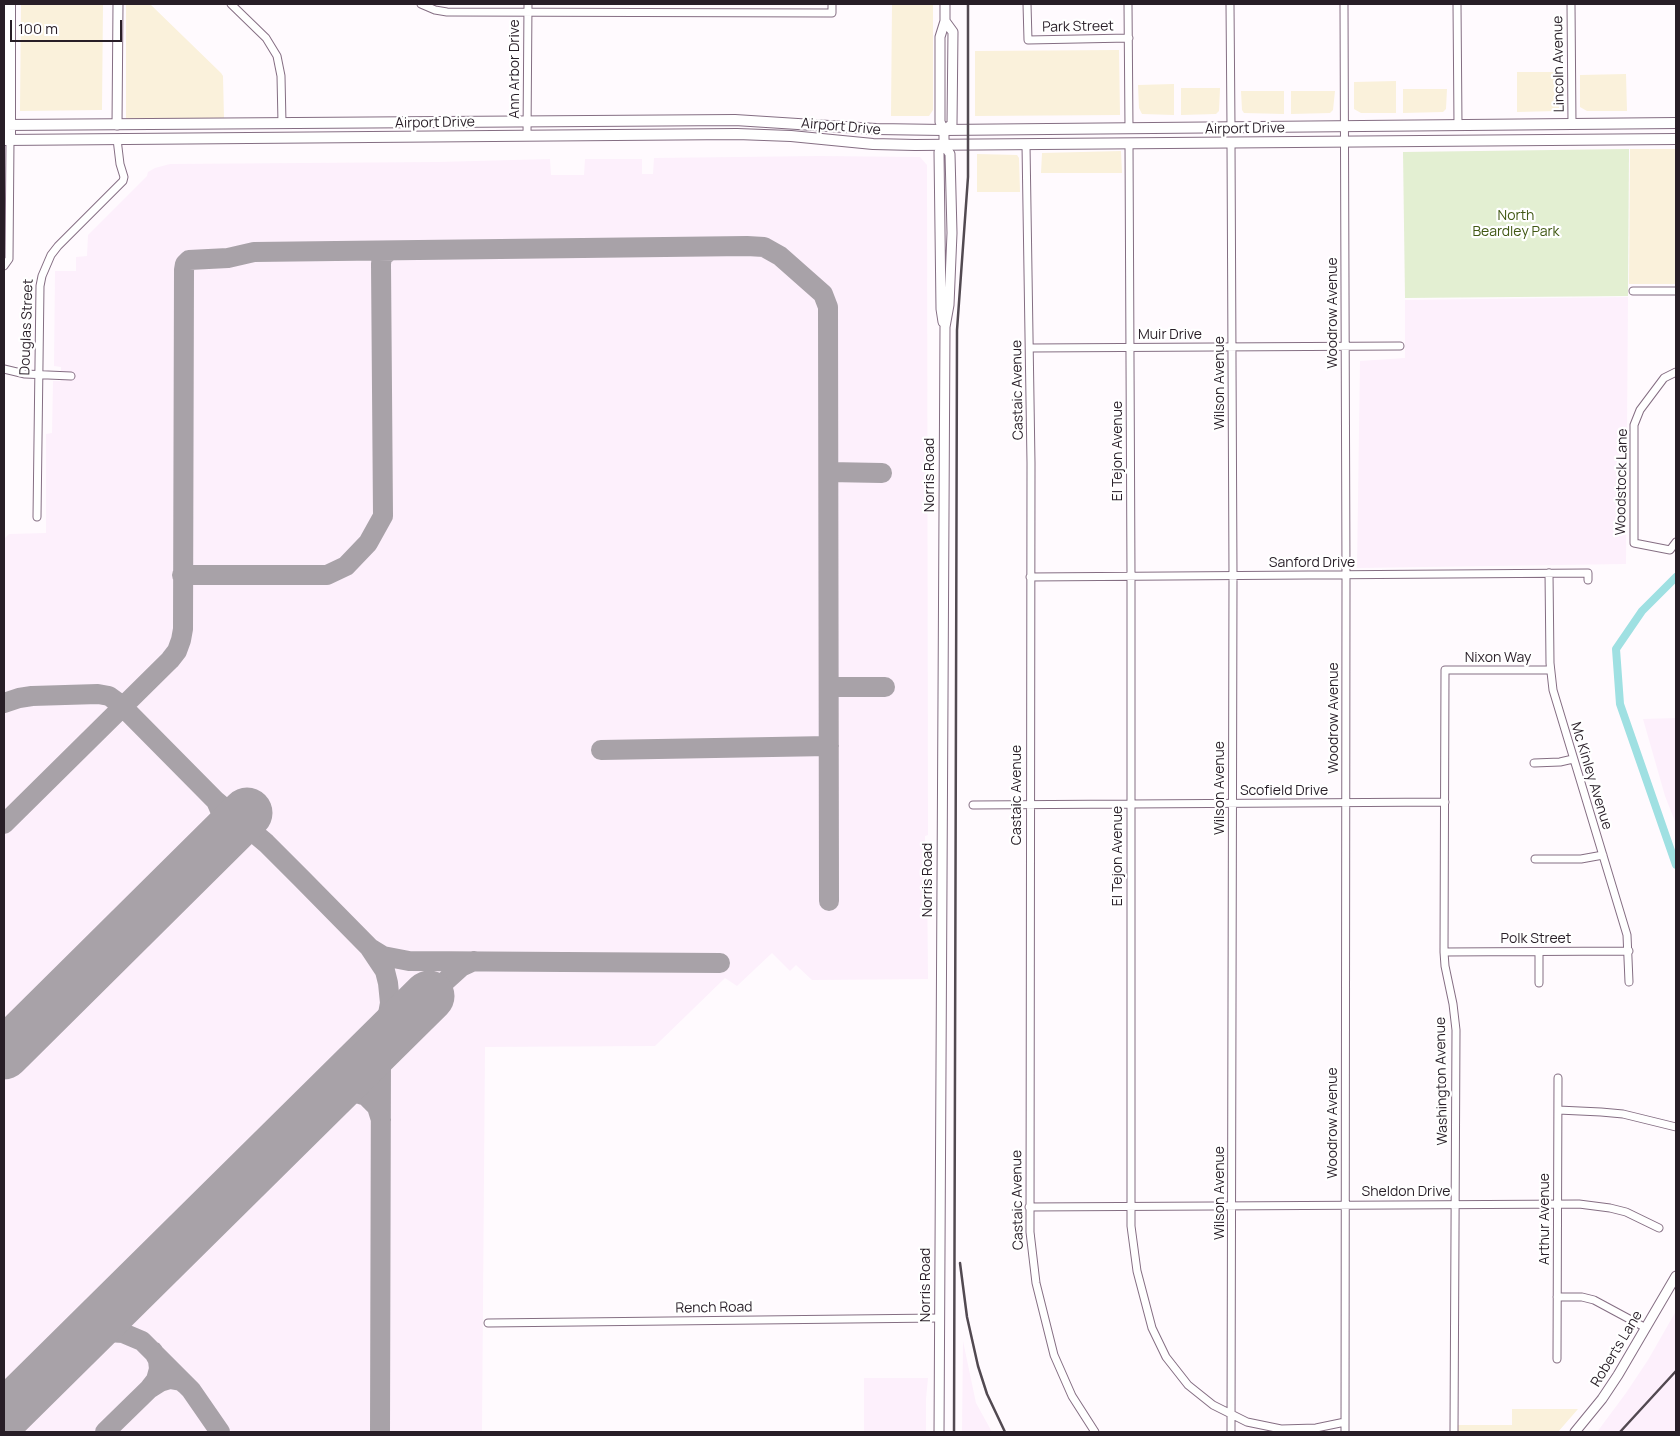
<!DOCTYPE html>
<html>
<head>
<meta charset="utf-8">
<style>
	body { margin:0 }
	#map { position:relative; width:1680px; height:1436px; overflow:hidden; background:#fffafe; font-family:Manrope,sans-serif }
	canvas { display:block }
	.frame { position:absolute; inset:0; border:5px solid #281e27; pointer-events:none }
	.scale { position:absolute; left:10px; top:20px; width:112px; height:22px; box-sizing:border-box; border:2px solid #281e27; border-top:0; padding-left:6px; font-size:15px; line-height:18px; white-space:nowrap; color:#281e27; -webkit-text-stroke:4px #fff; paint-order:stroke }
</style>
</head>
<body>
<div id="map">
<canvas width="1680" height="1436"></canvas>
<div class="frame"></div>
<div class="scale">100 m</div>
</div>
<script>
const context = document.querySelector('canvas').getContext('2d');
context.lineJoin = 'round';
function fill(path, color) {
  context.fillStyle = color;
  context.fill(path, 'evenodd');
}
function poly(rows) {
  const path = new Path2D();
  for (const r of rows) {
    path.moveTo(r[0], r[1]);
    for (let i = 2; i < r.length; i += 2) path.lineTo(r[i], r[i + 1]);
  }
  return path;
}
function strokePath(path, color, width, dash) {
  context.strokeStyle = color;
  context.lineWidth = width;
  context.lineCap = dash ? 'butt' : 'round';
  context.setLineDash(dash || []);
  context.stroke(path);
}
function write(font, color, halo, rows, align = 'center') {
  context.font = font + ' Manrope,sans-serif';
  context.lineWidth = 4.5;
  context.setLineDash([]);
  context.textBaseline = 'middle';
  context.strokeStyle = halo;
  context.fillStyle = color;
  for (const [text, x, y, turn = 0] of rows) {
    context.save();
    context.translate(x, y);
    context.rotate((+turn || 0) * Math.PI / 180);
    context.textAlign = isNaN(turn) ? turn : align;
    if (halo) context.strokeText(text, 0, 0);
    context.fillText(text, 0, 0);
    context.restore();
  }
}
const commercial = poly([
	[21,4,103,4,102,110,20,111],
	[126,4,150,4,221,73,223,76,224,118,126,119],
	[892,4,933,4,933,110,929,116,891,116],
	[1119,50,1120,115,975,116,975,51],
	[1517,72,1560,72,1559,108,1556,111,1517,112],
	[1626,74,1627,111,1587,111,1580,107,1580,75],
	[1396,81,1396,113,1361,113,1354,109,1354,82],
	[1174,84,1174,115,1142,114,1139,108,1138,85],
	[1181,88,1220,88,1219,111,1216,114,1181,115],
	[1403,89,1447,89,1446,109,1443,112,1403,113],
	[1241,91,1284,91,1284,114,1244,113,1242,110],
	[1291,91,1335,91,1333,110,1330,113,1291,114],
	[1630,149,1676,149,1676,284,1629,284],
	[1121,151,1122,173,1041,173,1042,153],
	[977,154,1017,155,1019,158,1020,192,977,192],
	[1512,1409,1578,1409,1558,1432,1458,1432,1458,1425,1512,1425]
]);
const built = poly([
	[819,156,920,157,927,165,928,835,925,836,925,858,927,859,928,979,812,980,796,965,790,971,772,953,737,986,725,978,655,1046,485,1047,482,1432,4,1432,4,539,9,534,46,533,46,434,52,433,53,381,61,381,61,367,54,366,55,271,76,271,76,257,87,256,88,235,147,176,148,172,155,168,170,164,438,162,550,159,551,175,584,175,585,159,642,159,642,174,653,174,654,158],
	[1628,297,1626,564,1357,568,1360,361,1405,358,1405,300],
	[1676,718,1676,824,1665,796,1643,719],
	[1676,1311,1676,1432,1597,1432,1626,1393,1648,1360],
	[963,1341,976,1403,992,1432,962,1432],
	[864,1378,928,1378,926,1399,926,1432,864,1432]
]);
const green = poly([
	[1629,149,1628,296,1405,298,1403,152]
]);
const canal = poly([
	[1676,577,1642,611,1616,649,1620,704,1676,865]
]);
const taxiway = poly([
	[829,472,882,473],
	[182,575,327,575,346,566,368,543,383,516,381,264,382,256,390,251],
	[829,687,885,687],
	[4,703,19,698,32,696,98,694,109,696,120,704,216,801],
	[601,750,829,746],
	[4,824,170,660,177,651,181,640,183,629,184,270,185,264,189,260,228,258,254,252,747,246,764,247,780,256,823,294,828,307,829,901],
	[180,877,213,845,220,835,222,827,223,817,216,801,266,843,302,879,369,947,385,971,388,983,390,1003,381,1052,380,1432],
	[370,948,383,956,409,961,720,963],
	[429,996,461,967,474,961],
	[326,1096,373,1048,383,1033],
	[273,1151,321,1104,333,1095,341,1092,353,1092,366,1096,377,1107,381,1120],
	[76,1347,88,1338,108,1332,123,1333,142,1341,191,1390,220,1432],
	[153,1351,158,1360,159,1369,156,1380,149,1389,160,1382,170,1379,181,1381,186,1385],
	[5,1432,12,1415,21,1403],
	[105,1432,149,1389]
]);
const runway = poly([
	[4,1054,247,813],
	[4,1416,429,996]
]);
const minor = poly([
	[231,4,266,38,277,56,281,76,282,123],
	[421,4,435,10,447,12,832,13,832,4],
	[1027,4,1028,40,1129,38],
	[1128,4,1129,128],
	[1230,4,1231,127],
	[1344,4,1346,575,1345,1432],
	[1457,4,1458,125],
	[1571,4,1572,124],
	[527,135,528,4],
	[1231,143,1233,576,1231,1432],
	[1129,144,1131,576,1131,1226,1137,1271,1152,1328,1166,1357,1188,1385,1213,1405,1247,1422,1281,1429,1316,1428,1345,1422],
	[1026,145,1031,463,1030,1232,1036,1283,1054,1355,1072,1396,1095,1432],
	[4,266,9,259,10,140],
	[1633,291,1676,291],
	[1030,348,1400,346],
	[4,369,25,374,71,376],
	[1676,372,1664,378,1640,410,1634,425,1634,543,1670,550,1676,542],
	[37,517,40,286,42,276,51,255,58,246,123,181,124,177,120,164,117,139],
	[1549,573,1550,663,1553,690,1627,935,1629,982],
	[1030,577,1588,573,1588,580],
	[1534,763,1560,762,1573,759],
	[973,805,1445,802],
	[1535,859,1581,859,1603,855],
	[1444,952,1629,951],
	[1539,952,1539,983],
	[1558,1110,1601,1112,1623,1114,1676,1127],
	[1029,1207,1579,1204,1610,1208,1626,1212,1659,1228],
	[1557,1297,1582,1297,1594,1300,1646,1328],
	[488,1323,940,1318],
	[1557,1359,1558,1078],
	[1454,1432,1456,1030,1453,1004,1445,966,1444,952,1445,670,1550,670]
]);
const tertiary = poly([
	[117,125,118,4],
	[944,130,952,124,953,32,945,21],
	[943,322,941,309,939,152,944,145],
	[939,1432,945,327,949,305,952,233,950,154,944,145,944,130,940,122,940,37,945,21,945,4],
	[1575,1432,1602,1399,1618,1375,1676,1276]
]);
const secondary = poly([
	[4,125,735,120,876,129,944,130,1676,123],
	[4,140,737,134,791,136,873,144,915,145,1676,139],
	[10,140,10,4]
]);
const rail = poly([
	[960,1263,967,1317,978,1366,987,1394,1005,1432],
	[954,1432,957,330,968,177,968,4],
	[1620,1432,1676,1371]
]);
const streetNames = [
	["Park Street",1078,27,-1],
	["Lincoln Avenue",1559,64,-91],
	["Ann Arbor Drive",515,69,-90],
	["Airport Drive",435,123,-1],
	["Airport Drive",841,127,5],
	["Airport Drive",1245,129,-1],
	["Woodrow Avenue",1333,313,-90],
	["Douglas Street",27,327,-88],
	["Muir Drive",1170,335],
	["Wilson Avenue",1220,383,-90],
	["Castaic Avenue",1018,390,-91],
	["El Tejon Avenue",1118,451,-90],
	["Norris Road",930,475,-90],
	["Woodstock Lane",1622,482,-89],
	["Sanford Drive",1312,563],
	["Nixon Way",1498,658],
	["Woodrow Avenue",1334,718,-90],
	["Mc Kinley Avenue",1591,776,73],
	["Wilson Avenue",1220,788,-90],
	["Scofield Drive",1284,791],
	["Castaic Avenue",1017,795,-90],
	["El Tejon Avenue",1118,856,-90],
	["Norris Road",928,880,-90],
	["Polk Street",1536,939],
	["Washington Avenue",1442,1081,-91],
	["Woodrow Avenue",1333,1123,-90],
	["Sheldon Drive",1406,1192],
	["Wilson Avenue",1220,1193,-90],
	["Castaic Avenue",1018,1200,-91],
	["Arthur Avenue",1545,1219,-90],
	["Norris Road",926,1285,-90],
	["Rench Road",714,1308,-1],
	["Roberts Lane",1617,1349,-59]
];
const parkNames = [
	["North",1516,216],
	["Beardley Park",1516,232]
];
fill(commercial, '#faf1db');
fill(built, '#fdf0fc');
fill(green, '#e3efd2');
strokePath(canal, '#9fe0e2', 8);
strokePath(taxiway, '#a8a2a8', 20);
strokePath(runway, '#a8a2a8', 51);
strokePath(minor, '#856e83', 9);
strokePath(tertiary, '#856e83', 11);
strokePath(secondary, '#856e83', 12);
strokePath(minor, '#fff', 7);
strokePath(tertiary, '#fff', 9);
strokePath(secondary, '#fff', 10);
strokePath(rail, '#524951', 2.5);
write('14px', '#281e27', '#fff', streetNames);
write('14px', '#415814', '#fff', parkNames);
</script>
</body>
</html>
